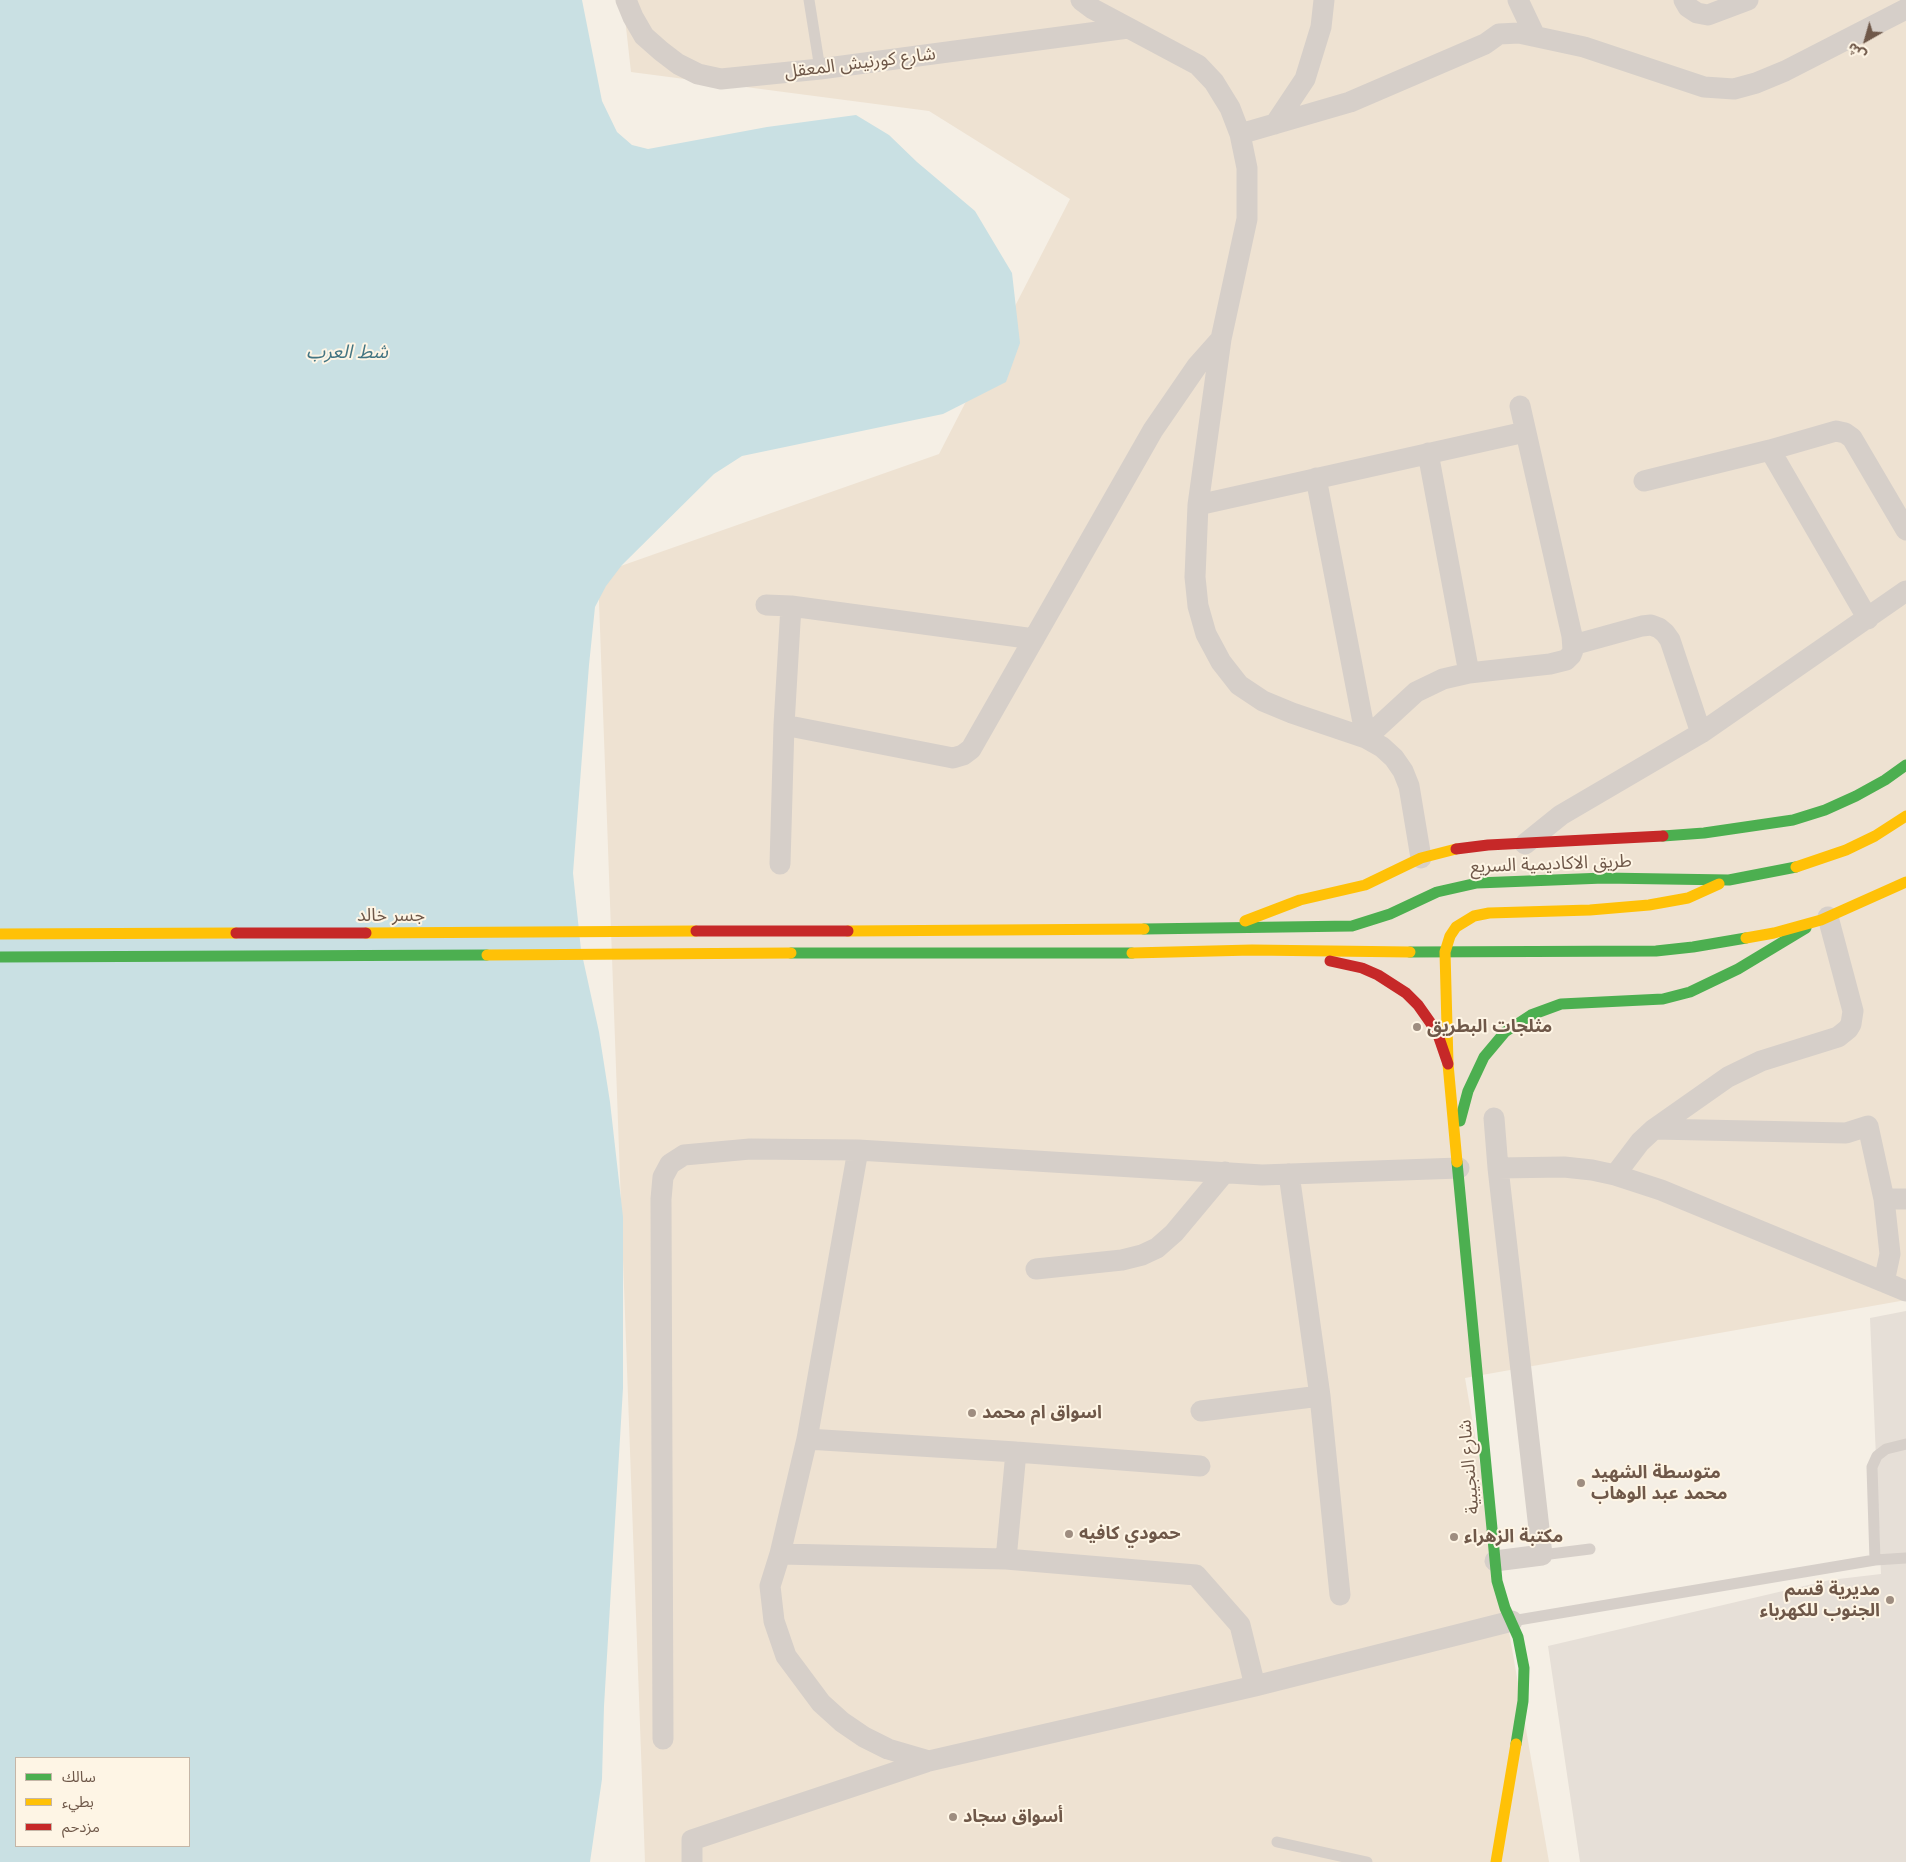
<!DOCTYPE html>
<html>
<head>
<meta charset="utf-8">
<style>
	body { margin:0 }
	#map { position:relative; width:1906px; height:1862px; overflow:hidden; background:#f5efe5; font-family:Quicksand,"Noto Sans Arabic",sans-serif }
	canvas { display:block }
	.legend { position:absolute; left:15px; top:1757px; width:175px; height:90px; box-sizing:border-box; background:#fef5e5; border:1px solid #c5b6a7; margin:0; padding:6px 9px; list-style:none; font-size:15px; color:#6f5849 }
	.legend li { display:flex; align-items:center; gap:10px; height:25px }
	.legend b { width:25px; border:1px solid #c5b6a7 }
	.north { position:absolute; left:1841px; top:15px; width:50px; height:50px; -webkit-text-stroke:4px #fef5e5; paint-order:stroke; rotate:218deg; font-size:14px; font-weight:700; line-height:20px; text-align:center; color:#6f5849 }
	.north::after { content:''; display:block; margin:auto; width:18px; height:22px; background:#6f5849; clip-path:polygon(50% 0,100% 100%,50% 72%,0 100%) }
</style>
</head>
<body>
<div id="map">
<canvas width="1906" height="1862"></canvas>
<ul class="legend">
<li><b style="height:6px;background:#4caf50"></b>سالك</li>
<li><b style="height:6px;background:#ffc107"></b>بطيء</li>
<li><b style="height:6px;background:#c62828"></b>مزدحم</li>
</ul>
<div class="north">ش</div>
</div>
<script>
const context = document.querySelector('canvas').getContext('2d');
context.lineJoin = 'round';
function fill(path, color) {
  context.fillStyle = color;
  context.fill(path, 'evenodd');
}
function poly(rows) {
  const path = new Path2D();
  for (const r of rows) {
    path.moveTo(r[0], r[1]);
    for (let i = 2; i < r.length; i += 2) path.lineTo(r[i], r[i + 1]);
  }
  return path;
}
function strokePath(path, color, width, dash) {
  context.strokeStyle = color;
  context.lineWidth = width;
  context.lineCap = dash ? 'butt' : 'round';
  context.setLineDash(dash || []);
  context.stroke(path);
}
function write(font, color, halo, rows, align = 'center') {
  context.font = font + ' Quicksand,"Noto Sans Arabic",sans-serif';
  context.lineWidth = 4;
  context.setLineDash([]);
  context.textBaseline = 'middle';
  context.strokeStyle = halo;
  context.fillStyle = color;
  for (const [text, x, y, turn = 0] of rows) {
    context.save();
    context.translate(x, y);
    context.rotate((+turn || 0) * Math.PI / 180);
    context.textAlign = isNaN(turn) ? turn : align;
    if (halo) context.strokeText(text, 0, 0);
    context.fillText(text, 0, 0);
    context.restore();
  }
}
const residential = poly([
	[623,0,1906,0,1906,1300,1465,1378,1549,1862,645,1862,598,574,939,454,1070,199,929,111,631,72]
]);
const industrial = poly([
	[1906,1311,1906,1862,1580,1862,1548,1646,1830,1580,1881,1574,1870,1318]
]);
const water = poly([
	[0,0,582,0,602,101,617,132,632,145,648,149,767,127,856,115,889,135,917,162,975,211,1012,273,1020,343,1006,382,943,414,742,456,714,474,622,565,606,586,595,607,589,665,573,873,581,950,599,1032,610,1102,623,1217,623,1388,604,1706,602,1779,590,1862,0,1862],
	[16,1758,189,1758,189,1846,16,1846]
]);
const lane = poly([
	[809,0,820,69],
	[1542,1555,1590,1549],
	[1875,1560,1872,1467,1877,1456,1886,1449,1906,1444],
	[1512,1621,1875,1560,1906,1558],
	[1277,1842,1367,1862]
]);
const street = poly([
	[626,0,633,17,644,36,661,51,678,64,698,74,721,79,820,69,1128,28],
	[1081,0,1093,9,1198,65,1214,82,1230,108,1240,134,1247,168,1247,219,1221,339,1198,505,1195,577,1198,606,1206,634,1221,662,1239,685,1263,701,1292,713,1366,738,1382,747,1394,758,1403,771,1409,786,1421,858],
	[1518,0,1535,36],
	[1684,0,1688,7,1697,13,1708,15,1748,0],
	[1275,124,1305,79,1321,27,1324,0],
	[1240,134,1350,102,1485,44,1499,34,1519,33,1584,47,1704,87,1734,89,1756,83,1785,71,1906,9],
	[1770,450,1868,619],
	[1428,453,1469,673],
	[1316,478,1366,738],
	[1644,481,1770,450,1836,431,1845,433,1852,438,1906,530],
	[1198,505,1525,432],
	[766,605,791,606,1034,639],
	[1573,645,1642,626,1651,625,1659,628,1665,633,1670,640,1701,733],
	[784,725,953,758,963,755,971,749,1153,430,1197,366,1221,339],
	[1366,738,1416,692,1443,679,1469,673,1550,664,1566,660,1571,655,1573,650,1572,636,1520,406],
	[1525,844,1561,815,1701,733,1906,591],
	[780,864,784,725,791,606],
	[1494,1118,1498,1168,1542,1555,1495,1561],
	[1654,1129,1846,1133,1868,1126,1884,1199,1890,1254,1884,1282],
	[858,1150,807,1439,780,1554,770,1586,774,1621,786,1656,821,1703,842,1722,864,1737,888,1749,929,1761],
	[1498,1168,1564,1167,1592,1170,1615,1175,1661,1190,1906,1291],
	[1289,1174,1320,1396,1340,1595],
	[1615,1175,1640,1142,1654,1129,1728,1077,1761,1061,1838,1037,1848,1029,1851,1024,1853,1011,1828,917],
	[1884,1199,1906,1199],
	[1036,1269,1122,1260,1142,1255,1157,1248,1174,1233,1225,1172],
	[1201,1411,1320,1396],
	[807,1439,1016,1452,1200,1466],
	[780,1554,1006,1559,1196,1575,1240,1625,1255,1686],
	[1006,1559,1016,1452],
	[663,1739,661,1199,663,1177,670,1164,684,1155,750,1149,858,1150,1262,1175,1459,1168],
	[692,1862,692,1840,929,1761,1255,1686,1512,1621]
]);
const fast = poly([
	[1663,836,1704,833,1793,820,1825,810,1856,796,1885,780,1906,765],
	[1144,929,1352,926,1390,914,1437,892,1477,883,1604,878,1729,880,1796,867],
	[1410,952,1656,951,1693,947,1746,938],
	[791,953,1132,953],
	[0,957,487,955],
	[1460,1121,1468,1091,1484,1057,1505,1032,1531,1015,1561,1004,1663,999,1690,992,1738,969,1806,928],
	[1457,1162,1497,1581,1505,1608,1518,1637,1524,1668,1523,1701,1516,1744]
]);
const slow = poly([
	[1796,867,1846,850,1875,836,1906,816],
	[1245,921,1300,900,1365,885,1421,858,1456,849],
	[848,931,1144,929],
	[366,933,696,931],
	[0,934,236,933],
	[1746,938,1774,933,1821,920,1906,882],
	[1445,952,1448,1064,1457,1162],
	[1445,952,1450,936,1456,927,1474,916,1489,913,1590,910,1649,905,1688,898,1719,884],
	[1132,953,1252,950,1410,952],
	[487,955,791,953],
	[1496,1862,1516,1744]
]);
const jam = poly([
	[1456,849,1488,845,1663,836],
	[696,931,848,931],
	[236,933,366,933],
	[1330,961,1362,968,1378,975,1406,993,1418,1005,1437,1032,1448,1064]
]);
const markers = [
	[1417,1027,5,"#9e8d80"],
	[972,1413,5,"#9e8d80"],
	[1581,1483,5,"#9e8d80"],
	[1069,1534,5,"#9e8d80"],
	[1454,1537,5,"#9e8d80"],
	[1890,1600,5,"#9e8d80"],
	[953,1817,5,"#9e8d80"]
];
const streetNames = [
	["شارع كورنيش المعقل",860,63,-7],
	["طريق الاكاديمية السريع",1551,864,-2],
	["جسر خالد",391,916],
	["شارع النجيبية",1469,1467,-95]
];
const poiNames = [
	["مثلجات البطريق",1427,1027],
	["اسواق ام محمد",982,1413],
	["متوسطة الشهيد",1591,1473],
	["محمد عبد الوهاب",1591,1494],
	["حمودي كافيه",1079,1534],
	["مكتبة الزهراء",1464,1537],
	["مديرية قسم",1880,1590,"right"],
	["الجنوب للكهرباء",1880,1611,"right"],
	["أسواق سجاد",963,1817]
];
const waterNames = [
	["شط العرب",347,352]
];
fill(residential, '#eee2d2');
fill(industrial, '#e6dfd7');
fill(water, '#c9e0e3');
strokePath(lane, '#d6cfc9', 11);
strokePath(street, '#d6cfc9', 21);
strokePath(fast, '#4caf50', 11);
strokePath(slow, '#ffc107', 11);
strokePath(jam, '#c62828', 11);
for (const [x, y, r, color] of markers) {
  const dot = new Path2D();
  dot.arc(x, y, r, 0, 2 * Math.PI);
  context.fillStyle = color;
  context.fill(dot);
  strokePath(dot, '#fef5e5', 2);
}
write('18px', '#6f5849', '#fef5e5', streetNames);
write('bold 18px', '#6f5849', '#fef5e5', poiNames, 'left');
write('italic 19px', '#447582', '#fef5e5', waterNames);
</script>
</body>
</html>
